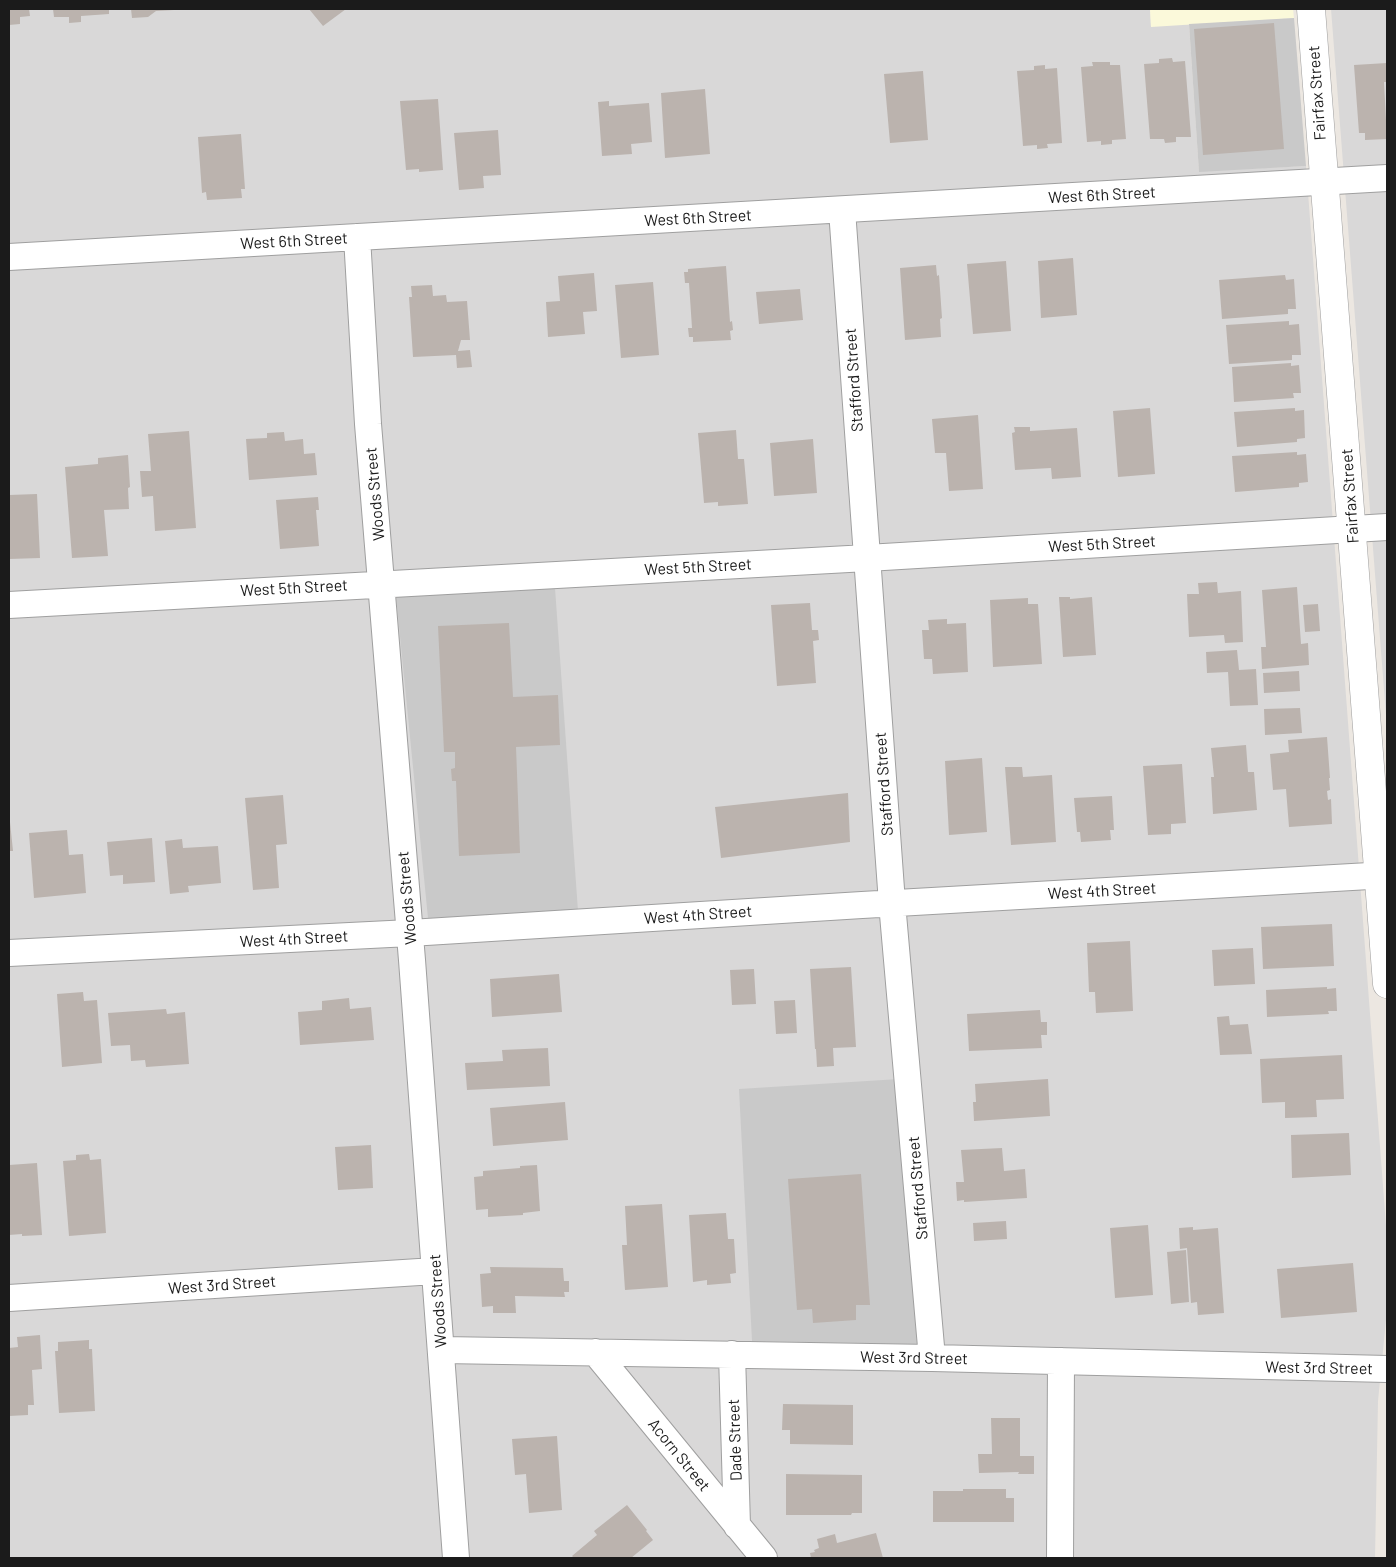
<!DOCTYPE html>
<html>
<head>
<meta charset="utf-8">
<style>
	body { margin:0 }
	#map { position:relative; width:1396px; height:1567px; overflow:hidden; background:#ece7e1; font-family:Barlow,sans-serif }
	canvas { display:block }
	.frame { position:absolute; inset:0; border:10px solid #1b1b1b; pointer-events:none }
</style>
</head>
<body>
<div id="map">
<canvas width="1396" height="1567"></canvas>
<div class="frame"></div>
</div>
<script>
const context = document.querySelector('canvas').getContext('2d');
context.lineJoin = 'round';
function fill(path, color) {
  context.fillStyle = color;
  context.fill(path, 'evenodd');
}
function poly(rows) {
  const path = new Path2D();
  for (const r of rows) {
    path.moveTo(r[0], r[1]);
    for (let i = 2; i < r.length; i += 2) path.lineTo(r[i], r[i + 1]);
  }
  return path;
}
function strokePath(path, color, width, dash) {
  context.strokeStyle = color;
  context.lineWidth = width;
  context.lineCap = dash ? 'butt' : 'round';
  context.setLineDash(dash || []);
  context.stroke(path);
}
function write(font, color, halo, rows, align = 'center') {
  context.font = font + ' Barlow,sans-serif';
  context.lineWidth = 4.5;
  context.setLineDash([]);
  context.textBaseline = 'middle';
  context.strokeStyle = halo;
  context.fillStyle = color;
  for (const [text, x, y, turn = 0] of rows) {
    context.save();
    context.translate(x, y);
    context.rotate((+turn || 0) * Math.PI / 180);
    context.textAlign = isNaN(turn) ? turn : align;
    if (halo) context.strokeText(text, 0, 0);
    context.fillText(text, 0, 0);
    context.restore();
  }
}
const residential = poly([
	[9,9,1150,9,1151,26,1189,24,1199,171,1306,166,1387,1239,1387,1310,1378,1401,1375,1558,9,1558],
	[1331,9,1387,9,1387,728]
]);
const education = poly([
	[1150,9,1293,9,1294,18,1151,27]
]);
const religious = poly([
	[1294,18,1306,166,1199,172,1189,24],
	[555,588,578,911,428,918,396,596],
	[899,1079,917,1344,752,1341,739,1089]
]);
const building = poly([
	[9,9,29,9,30,16,20,17,20,24,9,25],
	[53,9,109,9,109,14,81,16,81,22,69,23,69,17,54,17],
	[131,9,174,9,174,10,156,11,148,17,132,18],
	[309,9,346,9,323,26],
	[1274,23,1284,149,1203,155,1194,29],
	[1172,58,1173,62,1185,61,1191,137,1176,137,1176,142,1165,143,1164,139,1150,139,1144,64,1159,63,1159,59],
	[1092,62,1110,62,1110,65,1120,65,1126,139,1112,140,1112,144,1101,145,1101,141,1087,142,1081,67,1093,66],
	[1387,63,1387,82,1384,82,1387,139,1365,140,1365,133,1359,133,1354,65],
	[1045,65,1045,69,1057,68,1062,143,1047,144,1048,148,1037,149,1037,145,1023,146,1017,71,1034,70,1034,66],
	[923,71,928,140,890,143,884,74],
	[705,89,710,154,665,158,661,93],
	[438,99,443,170,419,172,419,169,406,170,400,101],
	[609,101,609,106,649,103,652,142,631,144,632,154,602,156,598,102],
	[498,130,501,175,483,176,484,188,459,190,454,133],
	[241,134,245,189,241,189,242,198,207,200,206,192,202,193,198,137],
	[1073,258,1077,315,1041,318,1038,261],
	[1006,261,1011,331,973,334,967,264],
	[936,265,937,276,939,275,942,318,940,319,941,337,905,340,900,268],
	[726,266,730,322,732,321,733,330,730,331,731,340,693,342,693,337,689,337,688,328,692,328,689,283,685,283,684,272,688,272,688,269],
	[594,273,597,311,583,312,585,334,548,337,546,302,560,301,558,276],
	[1285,275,1286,280,1294,279,1296,309,1288,309,1288,314,1222,319,1219,280],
	[653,282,659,355,621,358,615,285],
	[432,285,433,296,446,295,447,302,467,301,470,340,461,340,458,351,470,350,472,367,457,368,456,355,413,357,409,297,412,297,411,286],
	[800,289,803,320,759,324,756,292],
	[1289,321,1289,325,1299,324,1301,355,1292,355,1292,360,1229,364,1226,325],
	[1291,363,1291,366,1299,365,1301,393,1293,393,1294,398,1234,402,1232,367],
	[1150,408,1155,474,1118,477,1113,411],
	[1295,408,1295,411,1304,410,1305,438,1297,439,1297,442,1237,447,1234,412],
	[978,415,983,489,949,491,946,453,935,453,932,419],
	[1014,427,1030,427,1030,431,1077,428,1081,477,1052,479,1051,468,1015,470,1012,433,1015,432],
	[736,430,738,459,744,459,748,504,718,506,718,502,704,503,698,433],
	[189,431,196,528,155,531,153,496,142,497,140,471,151,471,148,434],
	[284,432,285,441,303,439,304,454,315,453,317,475,249,480,246,439,267,438,267,433],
	[813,439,817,493,774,496,770,443],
	[1297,452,1297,455,1306,454,1308,482,1299,483,1299,487,1235,492,1232,456],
	[128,455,130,487,128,488,129,509,104,510,108,556,72,558,65,467,98,464,98,458],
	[37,494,40,558,9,559,9,495],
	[318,497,319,510,316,510,319,546,280,549,276,500],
	[1217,582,1218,593,1241,591,1243,642,1225,643,1224,635,1189,637,1187,594,1199,594,1198,583],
	[1297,587,1301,644,1308,643,1309,665,1262,669,1261,647,1266,647,1262,590],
	[1059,597,1070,597,1070,599,1092,597,1096,655,1063,657],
	[1028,598,1028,604,1038,604,1042,664,993,667,990,600],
	[810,603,812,630,818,630,819,640,813,641,816,683,777,686,771,605],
	[1318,604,1320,631,1305,632,1303,605],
	[947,619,947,624,966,623,968,672,933,674,932,659,924,659,922,630,929,630,928,620],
	[509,623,513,697,558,695,560,745,516,747,520,853,459,856,456,781,452,781,451,769,455,768,455,752,444,752,438,626],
	[1237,650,1239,670,1256,669,1258,705,1230,706,1228,672,1207,673,1206,652],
	[1299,671,1300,691,1264,693,1263,673],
	[1300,708,1302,733,1265,735,1264,709],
	[1327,737,1330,778,1329,778,1330,790,1327,791,1328,800,1331,799,1332,824,1289,827,1286,789,1273,790,1270,754,1289,752,1288,740],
	[1246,745,1248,772,1254,772,1257,810,1213,814,1211,777,1214,777,1211,748],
	[982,758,987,832,949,835,945,761],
	[1182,764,1186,823,1171,824,1171,834,1148,835,1143,766],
	[1005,767,1022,767,1023,777,1052,775,1056,842,1011,845],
	[848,793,850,842,721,858,715,807],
	[283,795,287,844,276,845,279,888,253,890,245,798],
	[1112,796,1114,830,1110,830,1111,840,1081,842,1080,832,1077,832,1074,798],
	[10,822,13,851,9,851,9,823],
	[67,830,69,855,83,854,86,893,34,898,29,833],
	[152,838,155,882,123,884,123,875,110,876,107,842],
	[182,839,183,848,218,846,221,883,188,886,189,892,170,894,165,841],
	[1332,924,1334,966,1263,969,1261,927],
	[1130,941,1133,1011,1096,1013,1095,992,1089,992,1087,943],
	[1253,948,1255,984,1214,986,1212,950],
	[851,967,856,1047,833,1048,834,1066,817,1067,816,1049,815,1049,810,969],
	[754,969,756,1004,732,1005,730,970],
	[559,974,562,1012,492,1017,490,979],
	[1327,987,1327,989,1336,988,1337,1011,1328,1011,1329,1014,1267,1017,1266,990],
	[83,992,84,1001,97,1000,102,1063,62,1067,57,994],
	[349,998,350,1009,371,1007,374,1040,300,1045,298,1012,322,1010,322,1001],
	[795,1000,797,1033,776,1034,774,1001],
	[166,1009,167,1014,185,1012,189,1064,146,1067,145,1060,131,1061,130,1045,111,1046,108,1013],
	[1040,1010,1041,1022,1047,1022,1047,1035,1041,1035,1042,1048,969,1051,967,1014],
	[1229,1016,1230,1025,1248,1024,1252,1054,1220,1055,1217,1017],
	[548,1048,550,1086,467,1090,465,1063,503,1061,502,1050],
	[1342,1055,1344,1099,1316,1100,1317,1117,1285,1118,1285,1102,1262,1103,1260,1059],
	[1048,1079,1050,1116,974,1121,973,1102,976,1102,975,1084],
	[565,1102,568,1140,493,1146,490,1108],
	[1349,1133,1351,1175,1292,1178,1291,1135],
	[371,1145,373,1188,338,1190,335,1147],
	[1002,1148,1004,1171,1025,1169,1027,1198,964,1202,964,1200,957,1201,956,1182,964,1182,961,1150],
	[89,1154,90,1160,101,1159,106,1233,69,1236,63,1161,76,1160,76,1155],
	[37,1163,42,1235,22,1236,22,1234,9,1235,9,1165],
	[537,1165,540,1211,523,1213,523,1215,488,1217,488,1209,476,1210,474,1177,483,1176,483,1171,520,1168,520,1166],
	[861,1174,870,1305,856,1305,856,1320,813,1323,812,1309,797,1310,788,1179],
	[662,1204,668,1287,625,1290,622,1245,627,1245,625,1206],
	[726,1213,728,1239,734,1239,736,1273,730,1274,731,1283,707,1285,707,1280,693,1282,689,1215],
	[1006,1221,1007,1239,974,1241,973,1223],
	[1148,1225,1153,1295,1115,1298,1110,1228],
	[1193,1227,1193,1230,1218,1228,1224,1313,1198,1315,1197,1302,1191,1303,1187,1248,1180,1249,1179,1228],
	[1186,1250,1189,1302,1171,1304,1167,1252],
	[1353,1263,1357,1312,1281,1318,1277,1269],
	[490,1267,563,1268,564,1281,569,1281,569,1292,564,1292,565,1297,515,1296,516,1313,493,1313,493,1306,482,1307,480,1274,491,1273],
	[40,1335,42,1369,32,1370,34,1405,28,1405,28,1415,9,1416,9,1348,18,1347,17,1337],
	[89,1340,89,1349,92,1349,95,1411,59,1413,55,1351,58,1351,58,1342],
	[783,1404,853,1405,853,1445,790,1444,790,1430,782,1430],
	[991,1418,1020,1418,1020,1456,1034,1456,1034,1474,1018,1474,1019,1472,979,1473,978,1454,992,1454],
	[557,1436,562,1510,529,1513,526,1474,515,1475,512,1439],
	[786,1474,862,1475,862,1513,852,1513,851,1515,786,1515],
	[963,1489,1006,1489,1006,1498,1014,1498,1014,1522,933,1522,933,1491,963,1491],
	[627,1505,647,1530,646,1531,653,1540,631,1558,574,1558,572,1556,597,1535,594,1531],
	[876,1533,883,1558,811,1558,810,1553,815,1552,814,1550,819,1548,817,1539,835,1534,837,1543]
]);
const minor = poly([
	[842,210,892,903,932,1358],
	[357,237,368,424,412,960,456,1558],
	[9,257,1387,178],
	[9,605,867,558,1387,527],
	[9,953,410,933,862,905,1387,875],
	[9,1298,435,1271],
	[442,1350,932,1358,1387,1369],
	[595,1352,764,1558],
	[732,1354,737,1526],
	[1060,1558,1061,1361]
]);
const tertiary = poly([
	[1311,9,1387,984]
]);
const streetNames = [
	["Fairfax Street",1317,93,-94],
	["West 6th Street",1102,195,-3],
	["West 6th Street",698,218,-3],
	["West 6th Street",294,241,-3],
	["Stafford Street",854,380,-94],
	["Woods Street",375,494,-95],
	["Fairfax Street",1350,496,-94],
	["West 5th Street",1102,544,-3],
	["West 5th Street",698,567,-3],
	["West 5th Street",294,588,-3],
	["Stafford Street",884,784,-94],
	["West 4th Street",1102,891,-3],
	["Woods Street",407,898,-95],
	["West 4th Street",698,915,-4],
	["West 4th Street",294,939,-3],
	["Stafford Street",918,1188,-95],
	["West 3rd Street",222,1285,-4],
	["Woods Street",438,1301,-94],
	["West 3rd Street",914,1358,1],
	["West 3rd Street",1319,1368,1],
	["Dade Street",735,1440,-92],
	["Acorn Street",679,1455,51]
];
fill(residential, '#d9d8d8');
fill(education, '#fbf9da');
fill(religious, '#c9c9c9');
fill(building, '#bbb3ae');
strokePath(minor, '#9f9f9f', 28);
strokePath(tertiary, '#9f9f9f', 29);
strokePath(minor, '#fff', 26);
strokePath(tertiary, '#fff', 28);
write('16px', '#1b1b1b', '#fff', streetNames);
</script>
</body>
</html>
